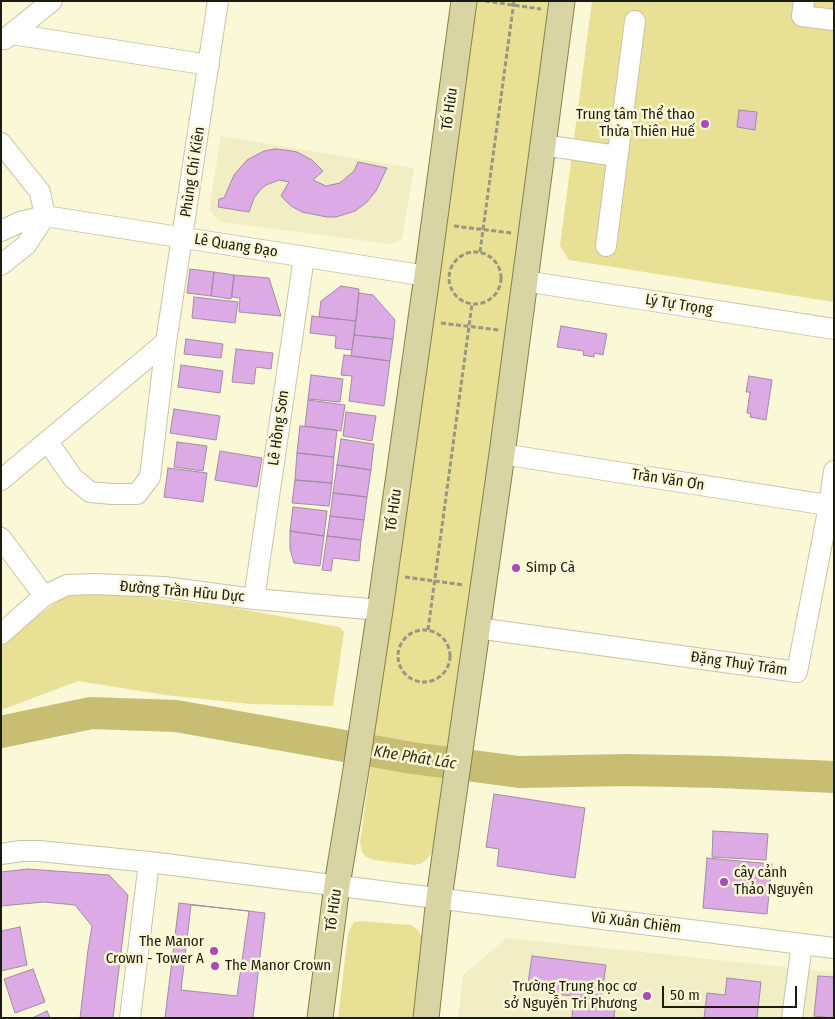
<!DOCTYPE html>
<html>
<head>
<meta charset="utf-8">
<style>
	body { margin:0 }
	#map { position:relative; width:835px; height:1019px; overflow:hidden; background:#fbf8d7; font-family:"Fira Sans Condensed",sans-serif }
	canvas { display:block }
	.frame { position:absolute; inset:0; border:2px solid #1c1b0f; pointer-events:none }
	.scale { position:absolute; left:662px; top:986px; width:135px; height:22px; box-sizing:border-box; border:2px solid #1c1b0f; border-top:0; padding-left:6px; font-size:15px; line-height:18px; white-space:nowrap; color:#1c1b0f; -webkit-text-stroke:4px #fbf8d7; paint-order:stroke }
</style>
</head>
<body>
<div id="map">
<canvas width="835" height="1019"></canvas>
<div class="frame"></div>
<div class="scale">50 m</div>
</div>
<script>
const context = document.querySelector('canvas').getContext('2d');
context.lineJoin = 'round';
function fill(path, color) {
  context.fillStyle = color;
  context.fill(path, 'evenodd');
}
function poly(rows) {
  const path = new Path2D();
  for (const r of rows) {
    if (r.length === 3) {
      path.moveTo(r[0] + r[2], r[1]);
      path.arc(r[0], r[1], r[2], 0, 2 * Math.PI);
      continue;
    }
    path.moveTo(r[0], r[1]);
    for (let i = 2; i < r.length; i += 2) path.lineTo(r[i], r[i + 1]);
  }
  return path;
}
function strokePath(path, color, width, dash) {
  context.strokeStyle = color;
  context.lineWidth = width;
  context.lineCap = dash ? 'butt' : 'round';
  context.setLineDash(dash || []);
  context.stroke(path);
}
function write(font, color, halo, rows, align = 'center') {
  context.font = font + ' "Fira Sans Condensed",sans-serif';
  context.lineWidth = 5;
  context.setLineDash([]);
  context.textBaseline = 'middle';
  context.strokeStyle = halo;
  context.fillStyle = color;
  for (const [text, x, y, turn = 0] of rows) {
    context.save();
    context.translate(x, y);
    context.rotate((+turn || 0) * Math.PI / 180);
    context.textAlign = isNaN(turn) ? turn : align;
    if (halo) context.strokeText(text, 0, 0);
    context.fillText(text, 0, 0);
    context.restore();
  }
}
const built = poly([
	[221,136,414,168,402,239,391,244,220,222,209,210],
	[507,938,834,972,834,1018,458,1018,463,975]
]);
const green = poly([
	[476,1,551,1,434,850,427,859,422,863,415,865,373,860,366,857,362,852,360,843],
	[592,1,834,1,834,302,569,260,560,246],
	[95,592,224,606,339,627,344,632,333,706,250,704,165,695,78,681,1,710,1,643,63,597],
	[361,921,411,925,418,930,424,941,414,1018,338,1018,348,933,354,922]
]);
const river = poly([
	[1,732,91,713,176,716,412,758,519,772,627,770,719,772,834,777]
]);
const building = poly([
	[739,110,757,112,755,130,737,127,739,110],
	[275,149,286,150,297,152,312,160,323,171,313,180,326,186,340,183,354,171,358,162,387,168,376,191,366,203,355,211,336,217,327,217,302,212,291,206,281,196,289,182,279,180,266,185,260,190,254,198,249,212,218,207,219,199,224,198,234,175,247,160,264,151,275,149],
	[190,269,214,272,211,296,187,293,190,269],
	[214,272,234,275,231,299,211,296,214,272],
	[234,275,269,278,281,316,239,312,240,298,232,297,234,275],
	[341,286,359,289,356,321,319,317,321,301,341,286],
	[359,293,373,295,395,320,393,339,354,335,359,293],
	[194,297,238,302,235,323,192,318,194,297],
	[312,316,356,321,352,350,335,348,336,336,310,333,312,316],
	[561,326,607,334,603,355,594,353,594,357,583,355,584,351,557,347,561,326],
	[354,335,393,339,390,361,351,356,354,335],
	[186,339,223,344,221,358,184,354,186,339],
	[236,349,273,353,271,369,256,367,254,384,232,382,236,349],
	[344,355,390,361,384,406,349,401,352,376,341,375,344,355],
	[181,365,223,371,220,393,178,387,181,365],
	[311,375,343,379,340,402,308,399,311,375],
	[749,376,772,380,766,420,750,417,751,414,747,413,750,392,746,392,749,376],
	[308,400,345,405,341,431,305,426,308,400],
	[174,409,220,416,216,440,170,433,174,409],
	[346,412,376,416,372,441,343,436,346,412],
	[300,426,337,430,334,457,297,453,300,426],
	[341,439,374,444,371,470,337,465,341,439],
	[177,442,207,446,203,471,174,467,177,442],
	[220,451,262,458,257,487,215,480,220,451],
	[297,453,334,457,332,483,295,480,297,453],
	[337,465,371,470,367,497,333,493,337,465],
	[168,468,207,473,203,502,164,497,168,468],
	[295,480,332,483,329,506,292,503,295,480],
	[333,493,367,497,364,520,330,516,333,493],
	[293,507,327,511,324,536,290,531,293,507],
	[330,516,364,520,361,540,327,536,330,516],
	[290,531,324,536,320,566,294,563,290,549,290,531],
	[327,536,361,540,359,561,333,558,331,571,322,570,327,536],
	[494,794,585,808,575,878,497,866,499,849,486,847,494,794],
	[713,831,768,834,766,860,712,857,713,831],
	[707,858,772,864,767,914,703,908,707,858],
	[28,869,109,875,128,895,113,1018,80,1018,88,950,92,926,75,905,44,902,1,906,1,872,28,869],
	[179,903,265,913,253,1018,165,1018,179,903],
	[191,905,249,911,237,996,181,990,191,905],
	[20,927,27,965,1,971,1,931,20,927],
	[532,956,606,965,601,1000,527,990,532,956],
	[33,969,45,1002,15,1013,4,979,33,969],
	[818,976,834,977,834,1018,814,1016,818,976],
	[727,978,761,982,757,1018,704,1018,707,993,725,995,727,978],
	[573,1002,615,1007,614,1018,572,1018,573,1002],
	[47,1011,50,1018,32,1018,47,1011]
]);
const path = poly([
	[485,1,541,9],
	[454,226,512,233],
	[480,252,514,1],
	[475,278,26],
	[441,323,499,330],
	[405,577,464,585],
	[428,630,472,304],
	[424,656,26]
]);
const minor = poly([
	[804,1,802,16,834,20],
	[12,34,209,65],
	[5,39,52,1],
	[1,143,40,192,45,216],
	[543,145,617,156],
	[1,231,20,222,45,216,427,276],
	[606,246,635,21],
	[1,265,26,245,45,216],
	[524,281,834,329],
	[48,442,73,478,90,492,112,494,137,494,150,477,166,342,218,1],
	[502,454,834,506],
	[1,480,166,342],
	[1,538,44,596],
	[254,599,304,257],
	[477,628,797,672,829,506,834,471],
	[1,634,44,596,67,585,94,584,164,587,254,599,380,610],
	[1,854,21,851,39,851,149,862,834,948],
	[130,1018,149,862],
	[792,1018,802,944]
]);
const major = poly([
	[320,1018,337,885,355,776,380,610,427,276,464,1],
	[426,1018,439,898,502,454,562,1]
]);
const markers = [
	[705,124,5,"#a74bb6"],
	[516,568,5,"#a74bb6"],
	[724,882,5,"#a74bb6"],
	[214,951,5,"#a74bb6"],
	[215,966,5,"#a74bb6"],
	[647,996,5,"#a74bb6"]
];
const streetNames = [
	["Tố Hữu",450,109,-82],
	["Phùng Chí Kiên",193,172,-81],
	["Lê Quang Đạo",236,246,9],
	["Lý Tự Trọng",679,305,9],
	["Lê Hồng Sơn",279,428,-82],
	["Trần Văn Ơn",668,480,9],
	["Tố Hữu",394,510,-82],
	["Đường Trần Hữu Dực",182,592,5],
	["Đặng Thuỳ Trâm",739,664,8],
	["Tố Hữu",334,910,-82],
	["Vũ Xuân Chiêm",636,923,7]
];
const poiNames = [
	["Trung tâm Thể thao",695,115],
	["Thừa Thiên Huế",695,132],
	["Simp Cà",526,568,"left"],
	["cây cảnh",734,873,"left"],
	["Thảo Nguyên",734,890,"left"],
	["The Manor",204,942],
	["Crown - Tower A",204,959],
	["The Manor Crown",225,966,"left"],
	["Trường Trung học cơ",637,987],
	["sở Nguyễn Tri Phương",637,1004]
];
const waterNames = [
	["Khe Phát Lác",415,758,9]
];
fill(built, '#f1edc4');
fill(green, '#e8e095');
strokePath(river, '#c7be73', 32);
fill(building, '#dcaae4');
strokePath(building, '#a18ca4', 1);
strokePath(minor, '#c7c4a5', 22);
strokePath(major, '#878048', 27);
strokePath(path, '#99977f', 3, [5, 2.5]);
strokePath(minor, '#fff', 20);
strokePath(major, '#d9d4a3', 25);
for (const [x, y, r, color] of markers) {
  const dot = new Path2D();
  dot.arc(x, y, r, 0, 2 * Math.PI);
  context.fillStyle = color;
  context.fill(dot);
  strokePath(dot, '#fbf8d7', 2);
}
write('15px', '#1c1b0f', '#fbf8d7', streetNames);
write('15px', '#1c1b0f', '#fbf8d7', poiNames, 'right');
write('italic 16px', '#383413', '#fbf8d7', waterNames);
</script>
</body>
</html>
